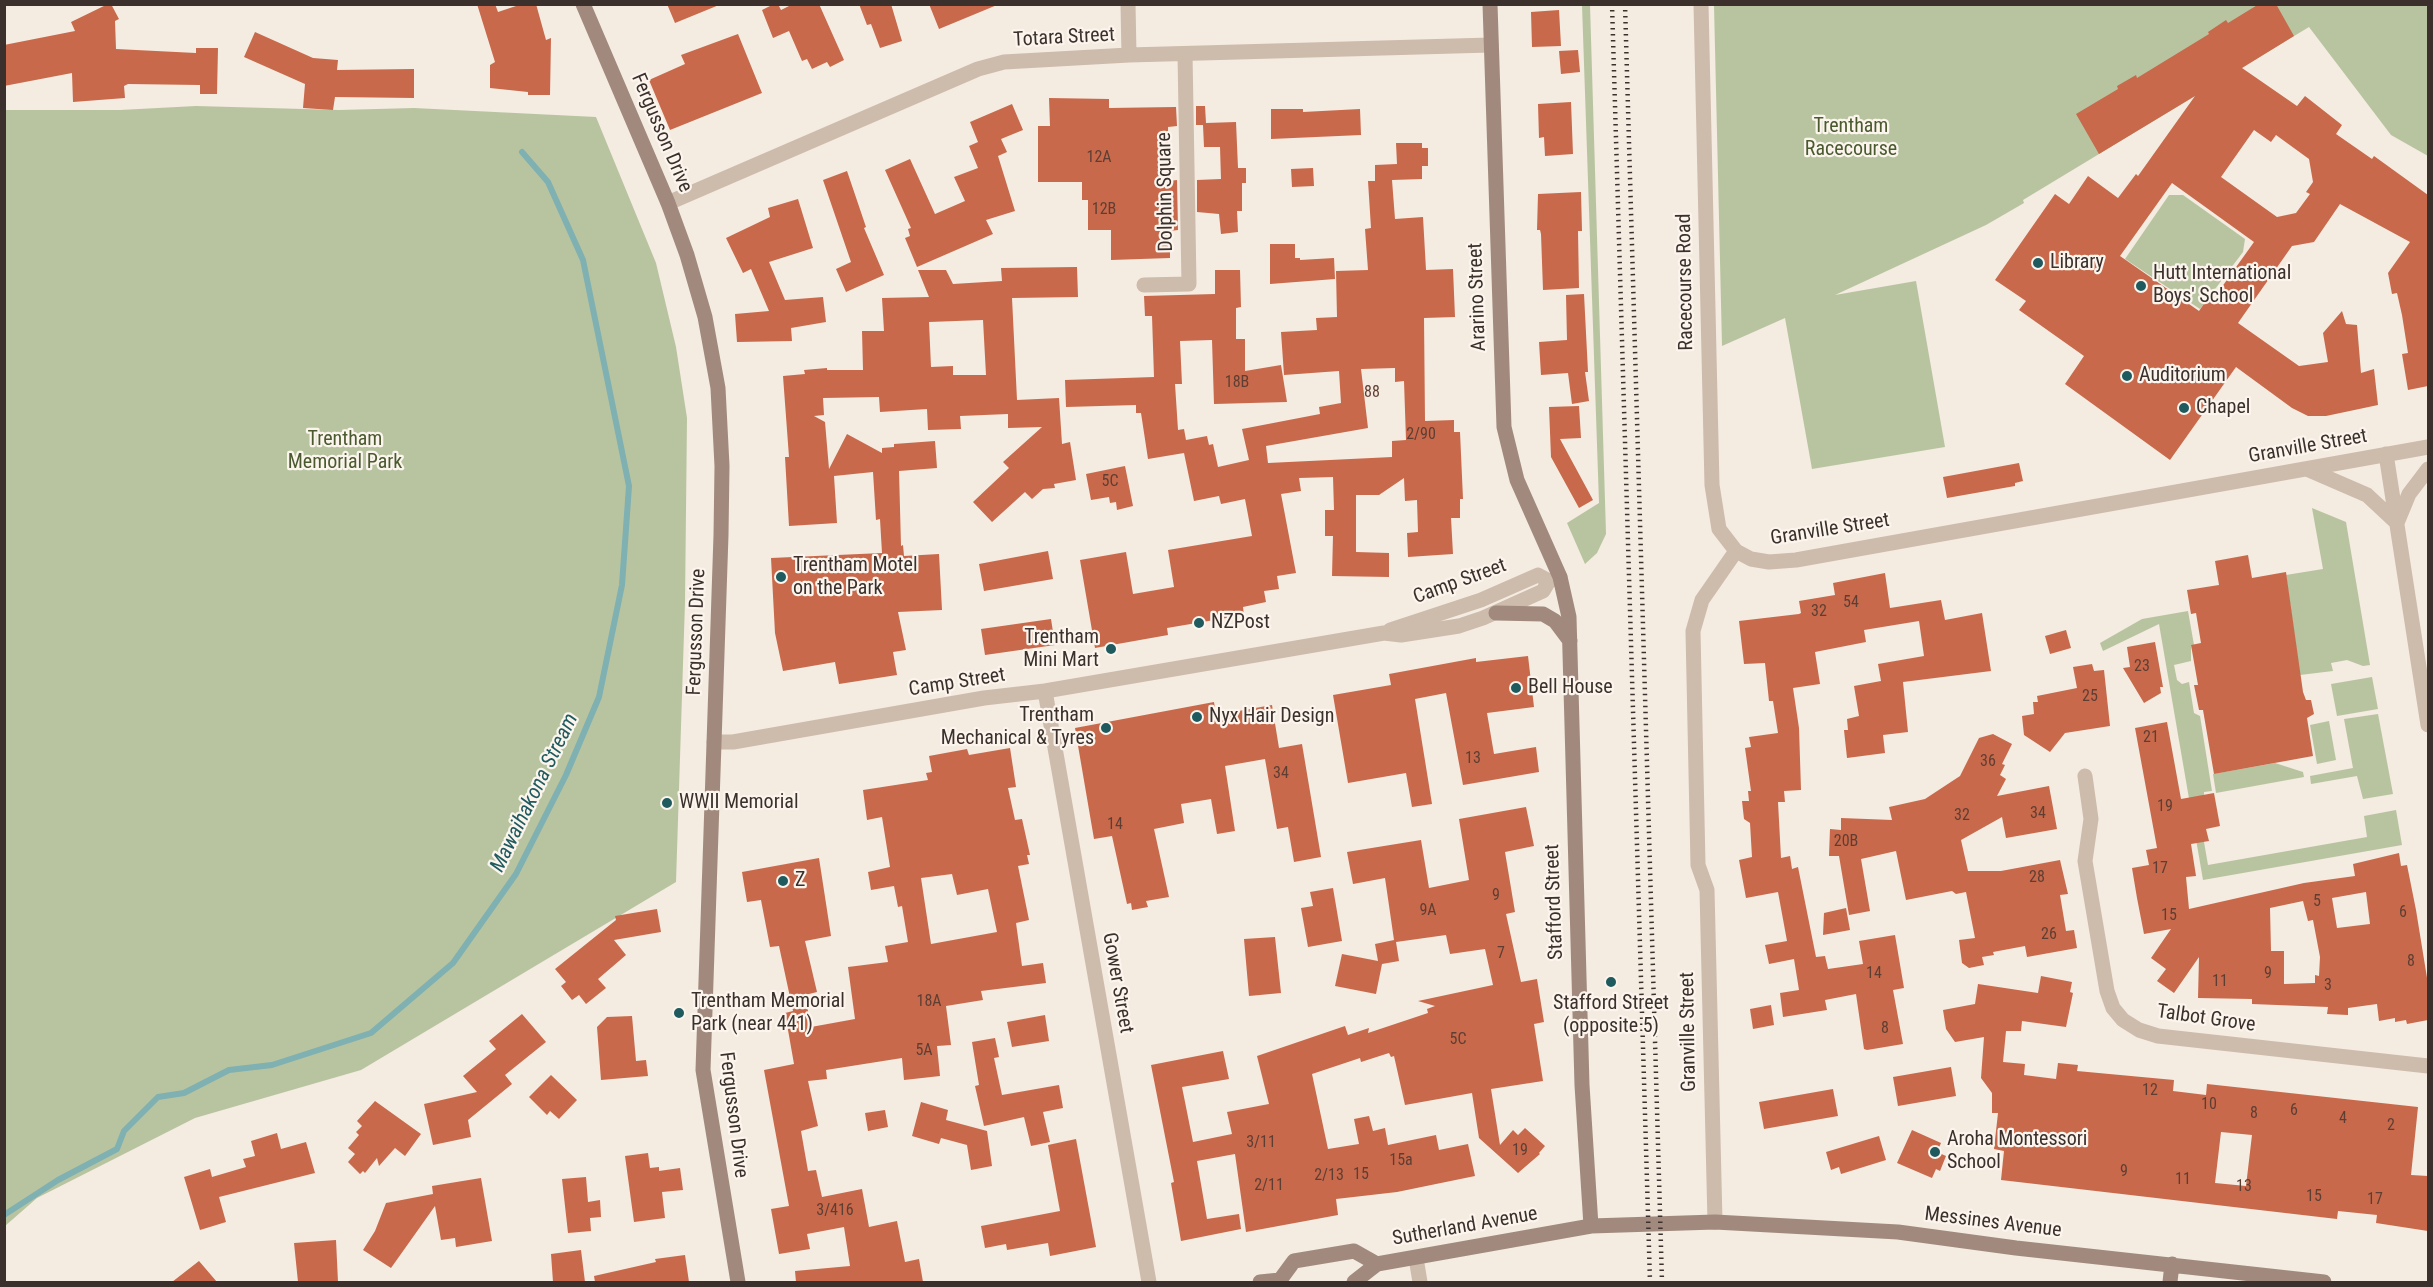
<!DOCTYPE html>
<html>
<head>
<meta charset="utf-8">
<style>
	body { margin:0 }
	#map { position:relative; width:2433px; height:1287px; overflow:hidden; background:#f4ebe1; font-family:"Roboto Condensed",sans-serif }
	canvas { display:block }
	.frame { position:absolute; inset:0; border:6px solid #3b302b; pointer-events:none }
</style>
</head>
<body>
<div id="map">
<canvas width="2433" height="1287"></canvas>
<div class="frame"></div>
</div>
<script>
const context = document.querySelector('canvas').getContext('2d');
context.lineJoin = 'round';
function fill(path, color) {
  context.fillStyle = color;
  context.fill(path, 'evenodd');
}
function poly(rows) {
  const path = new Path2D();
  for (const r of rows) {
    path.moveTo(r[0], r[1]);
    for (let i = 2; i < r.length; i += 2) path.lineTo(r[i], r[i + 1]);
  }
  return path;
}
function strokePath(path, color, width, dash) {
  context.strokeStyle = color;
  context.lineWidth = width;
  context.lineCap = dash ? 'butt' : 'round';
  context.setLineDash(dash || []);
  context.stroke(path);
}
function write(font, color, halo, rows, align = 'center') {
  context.font = font + ' "Roboto Condensed",sans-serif';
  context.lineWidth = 4.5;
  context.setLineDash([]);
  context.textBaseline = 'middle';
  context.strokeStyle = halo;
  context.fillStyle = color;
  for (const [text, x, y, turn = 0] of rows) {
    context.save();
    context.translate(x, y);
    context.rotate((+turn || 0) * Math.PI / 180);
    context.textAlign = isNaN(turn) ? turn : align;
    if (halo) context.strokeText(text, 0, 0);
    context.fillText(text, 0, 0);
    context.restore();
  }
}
const green = poly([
	[1590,5,1606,534,1597,553,1585,564,1567,523,1599,503,1582,5],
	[1714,5,2428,5,2428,156,2391,135,2309,27,2023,200,2024,203,1986,225,1835,295,1916,281,1945,447,1812,469,1785,318,1722,346],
	[196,106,339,110,414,108,596,117,656,263,676,347,687,418,685,602,676,882,361,1070,195,1118,37,1198,5,1226,5,110,120,110],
	[2169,195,2183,195,2245,239,2243,252,2200,309,2125,259],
	[2312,508,2346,522,2370,665,2363,666,2347,660,2331,663,2333,671,2300,675,2286,575,2323,569],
	[2188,611,2194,645,2191,645,2191,661,2174,665,2177,680,2182,684,2189,682,2194,713,2200,716,2212,791,2204,792,2204,842,2208,865,2367,837,2364,816,2396,810,2402,845,2203,880,2159,624,2103,651,2100,643,2142,619],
	[2372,677,2378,709,2337,716,2331,684],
	[2378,714,2393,794,2363,799,2357,776,2311,784,2310,776,2353,768,2344,719],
	[2329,721,2336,760,2317,764,2310,725],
	[2275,763,2303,772,2304,777,2216,793,2213,774]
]);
const stream = poly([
	[4,1215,58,1180,117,1149,124,1131,158,1097,184,1093,229,1070,272,1065,371,1033,453,963,516,874,566,775,599,697,622,585,629,486,583,260,548,182,522,152]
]);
const building = poly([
	[108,4,111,4,119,19,115,21,116,49,196,53,196,48,218,48,217,94,200,94,200,85,128,84,124,86,125,98,73,102,72,73,4,86,4,45,75,31,71,22],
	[477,4,495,4,498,12,522,4,536,4,546,40,551,38,550,95,528,95,528,92,490,88,490,65,495,62],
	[667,4,719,4,719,5,675,23],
	[774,4,778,4,781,10,793,4,819,4,844,60,830,67,827,62,812,69,807,59,802,61,789,31,773,38,762,10],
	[859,4,891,4,902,41,880,48,871,24,867,25],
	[929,4,997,4,997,5,939,29],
	[2259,4,2276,4,2294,36,2242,68,2297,106,2305,96,2342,125,2336,134,2372,159,2374,156,2428,195,2428,386,2408,390,2402,354,2408,353,2402,315,2397,293,2392,294,2388,273,2410,242,2340,204,2314,242,2292,246,2238,323,2299,366,2328,362,2323,333,2342,311,2346,324,2357,325,2361,373,2374,369,2378,405,2326,416,2308,416,2292,408,2236,367,2170,460,2065,384,2084,356,2019,310,2026,301,1995,280,2055,194,2069,204,2088,176,2118,198,2136,174,2138,176,2195,96,2099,154,2076,114,2118,89,2117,86,2136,75,2137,78,2209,34,2208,32,2226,20,2228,23],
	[2254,130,2271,142,2276,135,2309,159,2313,182,2306,192,2310,194,2296,213,2277,217,2221,177],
	[2172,183,2254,242,2214,298,2210,295,2199,311,2120,256],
	[1559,10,1561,46,1532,47,1531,12],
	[255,32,313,58,338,60,337,70,414,69,414,98,335,97,333,110,303,108,305,84,244,57],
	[738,34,762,93,670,130,649,80,685,64,681,55],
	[1578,50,1580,72,1561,74,1559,51],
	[1049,98,1109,99,1109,108,1176,107,1177,126,1168,127,1169,181,1177,180,1178,230,1170,231,1170,258,1111,260,1111,230,1088,230,1088,200,1082,200,1082,182,1038,182,1038,126,1050,126],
	[1571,102,1573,154,1545,156,1544,137,1539,138,1538,104],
	[1012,104,1023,130,1001,139,1007,152,998,156,1015,211,986,220,993,234,917,267,905,238,910,236,908,229,911,228,885,170,910,159,935,214,965,201,954,177,978,168,969,146,978,142,970,122],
	[1196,106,1205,106,1206,123,1236,122,1238,168,1246,168,1246,183,1242,183,1242,211,1237,211,1238,232,1221,234,1219,214,1197,212,1197,180,1221,179,1220,147,1204,147,1203,125,1196,125],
	[1271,109,1303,109,1303,112,1360,109,1361,135,1271,139],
	[1396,143,1422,143,1422,148,1428,148,1428,166,1422,166,1422,179,1392,180,1395,219,1423,217,1426,270,1453,269,1455,317,1424,318,1425,421,1454,420,1454,432,1460,432,1463,499,1460,499,1460,518,1451,518,1453,554,1408,557,1407,533,1418,532,1417,500,1405,501,1404,478,1379,495,1356,495,1356,552,1389,553,1389,577,1332,576,1333,536,1325,536,1325,510,1334,510,1333,477,1299,478,1301,491,1281,494,1296,573,1277,576,1279,589,1264,591,1266,602,1243,607,1244,615,1167,628,1168,635,1095,648,1080,560,1126,552,1133,594,1174,587,1168,550,1252,536,1245,499,1221,504,1219,496,1194,501,1184,453,1148,459,1141,413,1136,413,1136,405,1066,407,1065,380,1154,377,1152,316,1145,316,1144,296,1215,294,1215,270,1240,270,1241,307,1236,308,1236,339,1245,339,1245,371,1281,365,1287,402,1214,404,1212,340,1180,341,1182,384,1175,384,1178,430,1184,429,1186,440,1207,436,1209,445,1213,444,1218,467,1249,460,1242,429,1320,414,1319,407,1341,403,1339,371,1284,375,1281,332,1317,330,1316,318,1337,317,1336,271,1368,270,1365,229,1371,228,1368,181,1375,181,1375,165,1397,164],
	[1395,368,1395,382,1404,381,1406,440,1392,441,1392,457,1268,463,1266,446,1368,428,1361,369],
	[1313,168,1314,186,1292,187,1291,169],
	[847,171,866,227,864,228,884,275,846,292,836,269,851,262,823,180],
	[1581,192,1582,231,1578,231,1579,288,1543,290,1541,234,1540,230,1537,230,1538,194],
	[798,199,813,248,769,262,785,300,823,297,826,322,791,328,792,341,737,342,735,314,769,311,751,269,743,273,726,238,770,217,768,208],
	[1270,244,1295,244,1295,258,1300,258,1300,260,1334,258,1335,279,1270,284],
	[1077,267,1078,297,1012,298,1017,400,1059,398,1062,444,1070,442,1076,480,1054,484,1055,488,1043,489,1032,499,1025,492,992,522,973,502,1009,468,1003,462,1042,427,1008,428,1008,414,960,416,961,429,928,430,927,409,880,412,879,397,823,398,824,415,814,416,825,422,829,469,847,434,882,453,882,448,894,447,894,444,935,441,937,468,899,471,901,546,903,545,904,556,939,554,942,610,898,612,906,650,893,652,897,675,839,684,835,662,783,671,775,633,771,558,882,553,880,519,876,520,873,472,834,476,837,523,789,526,785,457,789,457,783,376,805,374,804,370,827,368,827,370,863,370,862,331,884,331,882,298,929,297,918,270,946,270,953,284,1002,281,1001,268],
	[983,320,986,375,953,375,953,366,931,367,929,322],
	[1584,294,1588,372,1585,372,1589,401,1572,404,1568,373,1541,375,1539,342,1567,340,1566,295],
	[1579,406,1581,438,1560,439,1593,500,1579,508,1551,457,1549,407],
	[2019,463,2023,481,2015,483,2015,486,1947,498,1943,477],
	[1125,466,1133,506,1117,510,1116,502,1110,503,1109,497,1091,500,1086,474],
	[1048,551,1053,579,984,591,979,564],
	[2248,555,2252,578,2286,572,2303,692,2306,700,2311,700,2314,714,2307,718,2313,756,2214,774,2203,710,2199,710,2194,685,2198,685,2191,645,2201,643,2196,613,2191,614,2187,590,2219,585,2215,561],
	[1885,573,1890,608,1941,600,1945,620,1982,613,1991,671,1903,682,1908,732,1883,735,1885,753,1847,758,1844,730,1848,730,1847,719,1859,716,1854,686,1881,681,1878,664,1924,656,1919,621,1864,630,1866,642,1815,652,1820,684,1793,688,1799,728,1801,790,1784,791,1785,802,1778,802,1781,858,1790,856,1792,869,1798,867,1816,957,1825,956,1828,969,1863,964,1859,941,1895,935,1904,988,1893,990,1903,1044,1867,1050,1864,1049,1856,994,1825,1000,1827,1010,1783,1017,1780,993,1799,990,1794,959,1769,964,1765,945,1787,941,1778,892,1746,898,1739,860,1752,857,1750,823,1744,819,1742,801,1749,801,1748,791,1751,791,1745,748,1751,747,1749,737,1778,733,1773,701,1769,701,1765,663,1744,664,1739,621,1799,614,1801,613,1799,601,1835,595,1833,583],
	[1051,619,1055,645,985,655,981,629],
	[2066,630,2071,648,2050,654,2045,636],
	[2155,642,2163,687,2160,687,2161,693,2144,703,2123,668,2130,667,2127,647],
	[1528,656,1534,707,1487,713,1494,754,1536,747,1539,772,1463,785,1446,693,1415,699,1432,804,1412,807,1406,773,1348,783,1333,695,1391,685,1389,674,1476,658,1476,662],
	[2092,664,2094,671,2104,670,2110,726,2065,733,2050,752,2024,735,2022,716,2034,714,2033,702,2038,702,2037,696,2077,688,2073,667],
	[1214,702,1216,715,1272,705,1279,748,1302,744,1321,857,1294,862,1288,827,1277,829,1265,759,1225,766,1235,831,1217,834,1211,799,1181,804,1184,823,1154,829,1169,897,1146,901,1148,907,1132,910,1131,903,1127,904,1112,836,1094,839,1075,728],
	[2167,722,2181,799,2214,793,2220,826,2206,829,2209,841,2191,844,2196,876,2186,877,2189,909,2304,883,2355,876,2353,864,2399,853,2401,866,2407,865,2416,910,2428,984,2428,1020,2407,1024,2406,1020,2395,1022,2395,1018,2379,1021,2377,1004,2348,1008,2348,1015,2327,1014,2328,1007,2252,1004,2252,999,2198,998,2199,957,2174,993,2157,981,2166,969,2151,958,2171,929,2144,934,2137,898,2132,868,2149,865,2146,850,2157,848,2135,728],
	[2366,892,2370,924,2337,928,2332,898],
	[2303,901,2308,921,2313,920,2320,957,2319,976,2315,975,2315,983,2284,984,2284,951,2271,951,2270,908],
	[1993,734,2012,744,2002,764,2005,765,2000,775,2006,779,1997,796,2049,786,2057,829,2006,838,2002,817,1961,840,1968,871,2001,871,2060,860,2068,894,2060,895,2066,931,2074,930,2077,948,2027,957,2025,946,1993,952,1994,955,1982,957,1984,965,1969,968,1962,963,1959,940,1975,938,1966,892,1956,894,1952,891,1906,900,1896,851,1861,859,1870,911,1849,915,1839,856,1829,856,1830,829,1841,830,1841,818,1892,820,1889,807,1925,799,1960,776,1979,738],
	[1010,748,1016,787,1008,788,1015,820,1022,819,1030,855,1027,855,1029,864,1018,866,1029,920,1016,923,1022,966,1043,963,1046,983,981,991,983,1000,946,1006,951,1045,937,1046,940,1076,904,1080,902,1058,826,1070,827,1079,808,1081,818,1126,801,1131,808,1171,816,1170,822,1197,862,1189,869,1227,897,1221,905,1262,919,1259,923,1282,796,1282,795,1271,850,1266,844,1227,807,1234,810,1249,779,1254,771,1209,789,1206,764,1070,794,1064,785,1013,793,1011,779,946,770,947,761,900,747,902,742,872,819,858,831,936,805,941,817,992,805,995,811,1027,855,1019,848,967,888,962,885,946,908,942,902,906,898,907,894,886,871,890,868,872,890,867,882,817,867,820,863,790,928,780,926,773,932,772,929,756,967,749,969,755],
	[952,874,957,895,988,889,997,932,931,944,921,878],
	[1526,807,1534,846,1505,852,1515,912,1506,914,1521,982,1537,979,1544,1022,1534,1024,1543,1081,1491,1089,1500,1145,1513,1130,1518,1135,1525,1128,1545,1146,1539,1153,1540,1154,1518,1173,1479,1138,1472,1093,1405,1105,1394,1056,1391,1057,1389,1053,1361,1062,1360,1058,1312,1074,1328,1149,1359,1144,1354,1119,1369,1116,1373,1131,1385,1128,1388,1145,1436,1135,1439,1150,1468,1144,1475,1176,1397,1192,1336,1199,1338,1215,1246,1232,1235,1154,1197,1161,1207,1219,1239,1214,1241,1229,1181,1241,1171,1183,1174,1182,1151,1065,1223,1051,1229,1079,1182,1087,1193,1142,1232,1134,1227,1112,1269,1104,1257,1056,1345,1026,1348,1035,1369,1028,1368,1033,1428,1013,1427,1009,1435,1006,1418,1001,1493,985,1485,949,1450,954,1446,935,1396,942,1399,961,1382,964,1376,994,1335,986,1342,954,1378,961,1375,944,1394,940,1385,878,1353,884,1347,852,1421,840,1429,888,1469,880,1459,819],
	[1333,888,1342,941,1308,947,1301,908,1313,906,1310,892],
	[1846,908,1850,930,1823,935,1824,913],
	[657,909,661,932,614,940,626,955,598,979,606,988,586,1004,579,995,572,1000,561,986,566,982,555,969,616,920,615,916],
	[1275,937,1281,993,1249,996,1244,939],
	[2041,976,2072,982,2070,992,2073,993,2066,1027,2022,1021,2021,1031,2006,1031,2003,1062,2025,1064,2024,1075,2056,1079,2058,1063,2078,1065,2077,1071,2174,1080,2173,1091,2206,1095,2207,1084,2418,1107,2411,1175,2428,1176,2428,1231,2376,1223,2377,1215,2338,1211,2337,1219,2001,1180,2004,1151,1994,1149,1998,1113,1992,1113,1992,1093,1981,1078,1984,1037,1955,1042,1946,1029,1943,1010,1975,1004,1978,984,2038,993],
	[2221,1132,2252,1135,2246,1186,2215,1183],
	[1771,1005,1774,1025,1753,1029,1750,1009],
	[522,1014,546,1042,505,1075,512,1084,468,1120,471,1137,433,1145,424,1104,477,1092,463,1076,496,1049,489,1041],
	[1045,1015,1049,1041,1012,1047,1007,1022],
	[632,1016,636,1061,646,1060,648,1076,601,1080,597,1027,607,1017],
	[995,1038,999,1057,994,1058,1002,1095,1059,1085,1063,1108,1043,1112,1050,1142,1031,1146,1024,1117,984,1126,975,1086,979,1085,972,1042],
	[1951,1067,1956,1096,1898,1106,1893,1077],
	[551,1075,577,1100,559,1119,550,1111,547,1115,529,1097],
	[1833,1089,1838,1116,1764,1129,1759,1102],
	[375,1101,421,1134,405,1156,395,1148,379,1166,377,1158,365,1173,363,1171,360,1174,348,1162,355,1154,348,1148,359,1135,356,1132,362,1126,357,1121],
	[921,1102,948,1110,946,1120,987,1131,992,1166,971,1170,967,1145,941,1138,939,1144,912,1136],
	[885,1110,888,1127,868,1131,865,1113],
	[1912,1130,1941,1143,1937,1152,1946,1156,1940,1171,1936,1169,1932,1178,1897,1163],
	[277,1133,281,1149,306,1142,315,1173,219,1197,226,1222,200,1230,184,1177,210,1169,212,1177,246,1167,243,1159,255,1156,251,1141],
	[1879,1136,1886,1160,1841,1174,1839,1167,1831,1170,1826,1152],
	[1076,1139,1096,1247,1050,1256,1048,1243,1007,1250,1006,1244,985,1248,981,1226,1060,1211,1048,1145],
	[648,1153,650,1168,659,1167,659,1171,680,1168,683,1190,662,1192,665,1218,634,1222,625,1156],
	[586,1177,588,1202,600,1200,601,1217,590,1218,591,1231,568,1233,562,1179],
	[481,1178,492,1241,456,1247,455,1238,441,1240,435,1206,391,1268,363,1250,375,1231,386,1203,433,1194,432,1186],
	[336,1240,338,1282,298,1282,294,1243],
	[581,1250,585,1282,553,1282,551,1254],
	[685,1255,689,1282,595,1282,594,1276,656,1262,655,1259],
	[199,1261,217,1282,172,1282]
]);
const street = poly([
	[1128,4,1129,55],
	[1701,4,1712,485,1719,529,1736,551,1751,559,1769,562,1796,560,2428,447],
	[668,203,978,69,1004,62,1129,55,1491,45],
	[1144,285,1189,284,1185,54],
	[2386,454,2428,725],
	[2307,469,2367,495,2397,523,2409,494,2428,469],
	[1390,630,1481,600,1538,575,1549,581],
	[1045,691,1149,1282],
	[714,742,733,742,984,698,1045,691,1384,633,1401,635,1459,626,1483,618,1543,591,1549,581,1560,577],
	[2085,776,2091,819,2085,861,2107,991,2113,1008,2123,1020,2139,1030,2158,1036,2428,1066],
	[1715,1222,1707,890,1698,865,1693,631,1702,600,1736,551],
	[1416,1258,1420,1282]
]);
const secondary = poly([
	[583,4,668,203,687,255,705,317,718,388,722,466,721,535,703,1070,738,1282],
	[1490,4,1504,427,1517,480,1560,577,1569,617,1582,1085,1591,1226],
	[1496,613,1543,614,1555,621,1570,641],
	[1260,1282,1280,1280,1294,1261,1354,1251,1377,1264,1591,1226,1715,1222,1898,1232,2016,1248,2324,1282],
	[1354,1282,1377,1264],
	[2170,1282,2172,1264]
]);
const rail = poly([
	[1612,4,1650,1282],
	[1625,4,1662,1282]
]);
const markers = [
	[2038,263,6,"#1f5a5e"],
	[2141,286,6,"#1f5a5e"],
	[2127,376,6,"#1f5a5e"],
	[2184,408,6,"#1f5a5e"],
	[781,577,6,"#1f5a5e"],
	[1199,623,6,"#1f5a5e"],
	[1111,649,6,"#1f5a5e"],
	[1516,688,6,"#1f5a5e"],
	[1197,717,6,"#1f5a5e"],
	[1106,728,6,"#1f5a5e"],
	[667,803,6,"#1f5a5e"],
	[783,881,6,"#1f5a5e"],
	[1611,982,6,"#1f5a5e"],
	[679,1013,6,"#1f5a5e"],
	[1935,1152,6,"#1f5a5e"]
];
const numberNames = [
	["12A",1099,158],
	["12B",1104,210],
	["18B",1237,383],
	["88",1372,393],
	["2/90",1421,435],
	["5C",1110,482],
	["54",1851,603],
	["32",1819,612],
	["23",2142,667],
	["25",2090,697],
	["21",2151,738],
	["13",1473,759],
	["36",1988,762],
	["34",1281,774],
	["19",2165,807],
	["34",2038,814],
	["32",1962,816],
	["14",1115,825],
	["20B",1846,842],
	["17",2160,869],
	["28",2037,878],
	["9",1496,896],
	["5",2317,902],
	["9A",1428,911],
	["6",2403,913],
	["15",2169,916],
	["26",2049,935],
	["7",1501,954],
	["8",2411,962],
	["14",1874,974],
	["9",2268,974],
	["11",2220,982],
	["3",2328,986],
	["18A",929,1002],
	["8",1885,1029],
	["5C",1458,1040],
	["5A",924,1051],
	["12",2150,1091],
	["10",2209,1105],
	["6",2294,1111],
	["8",2254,1114],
	["4",2343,1119],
	["2",2391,1126],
	["3/11",1261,1143],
	["19",1520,1151],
	["15a",1401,1161],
	["9",2124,1172],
	["15",1361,1175],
	["2/13",1329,1176],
	["11",2183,1180],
	["2/11",1269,1186],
	["13",2244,1187],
	["15",2314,1197],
	["17",2375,1200],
	["3/416",835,1211]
];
const streetNames = [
	["Totara Street",1064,38,-3],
	["Fergusson Drive",661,133,67],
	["Dolphin Square",1166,192,-91],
	["Racecourse Road",1686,282,-91],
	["Ararino Street",1478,297,-92],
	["Granville Street",2308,447,-10],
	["Granville Street",1830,530,-9],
	["Camp Street",1460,582,-20],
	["Fergusson Drive",697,632,-88],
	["Camp Street",957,683,-9],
	["Stafford Street",1555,902,-92],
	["Gower Street",1117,983,80],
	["Talbot Grove",2206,1019,8],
	["Granville Street",1689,1032,-91],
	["Fergusson Drive",733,1115,83],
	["Messines Avenue",1993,1223,7],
	["Sutherland Avenue",1465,1227,-10]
];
const parkNames = [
	["Trentham",1851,127],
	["Racecourse",1851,150],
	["Trentham",345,440],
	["Memorial Park",345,463]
];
const poiNames = [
	["Library",2050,263],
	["Hutt International",2153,274],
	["Boys' School",2153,297],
	["Auditorium",2139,376],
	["Chapel",2196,408],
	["Trentham Motel",793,566],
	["on the Park",793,589],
	["NZPost",1211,623],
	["Trentham",1099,638,"right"],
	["Mini Mart",1099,661,"right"],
	["Bell House",1528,688],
	["Trentham",1094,716,"right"],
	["Mechanical & Tyres",1094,739,"right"],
	["Nyx Hair Design",1209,717],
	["WWII Memorial",679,803],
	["Z",795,881],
	["Trentham Memorial",691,1002],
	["Park (near 441)",691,1025],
	["Stafford Street",1611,1004,"center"],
	["(opposite 5)",1611,1027,"center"],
	["Aroha Montessori",1947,1140],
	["School",1947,1163]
];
const waterNames = [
	["Mawaihakona Stream",535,793,-64]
];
fill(green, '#b8c4a0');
strokePath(stream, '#7fb0b2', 6);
fill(building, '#c8694b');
strokePath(street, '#cdbbac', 15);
strokePath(secondary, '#a18a7d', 15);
strokePath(rail, '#3b302b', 4.5, [1.5, 4.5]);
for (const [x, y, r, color] of markers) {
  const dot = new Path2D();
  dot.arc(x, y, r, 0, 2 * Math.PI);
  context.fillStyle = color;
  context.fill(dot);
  strokePath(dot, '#fbf5ee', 2);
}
write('16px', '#5e3e33', null, numberNames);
write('20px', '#3b302b', '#fbf5ee', streetNames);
write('20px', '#4a5a2e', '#fbf5ee', parkNames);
write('20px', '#3b302b', '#fbf5ee', poiNames, 'left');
write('italic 21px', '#1f5a5e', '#fbf5ee', waterNames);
</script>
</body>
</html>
